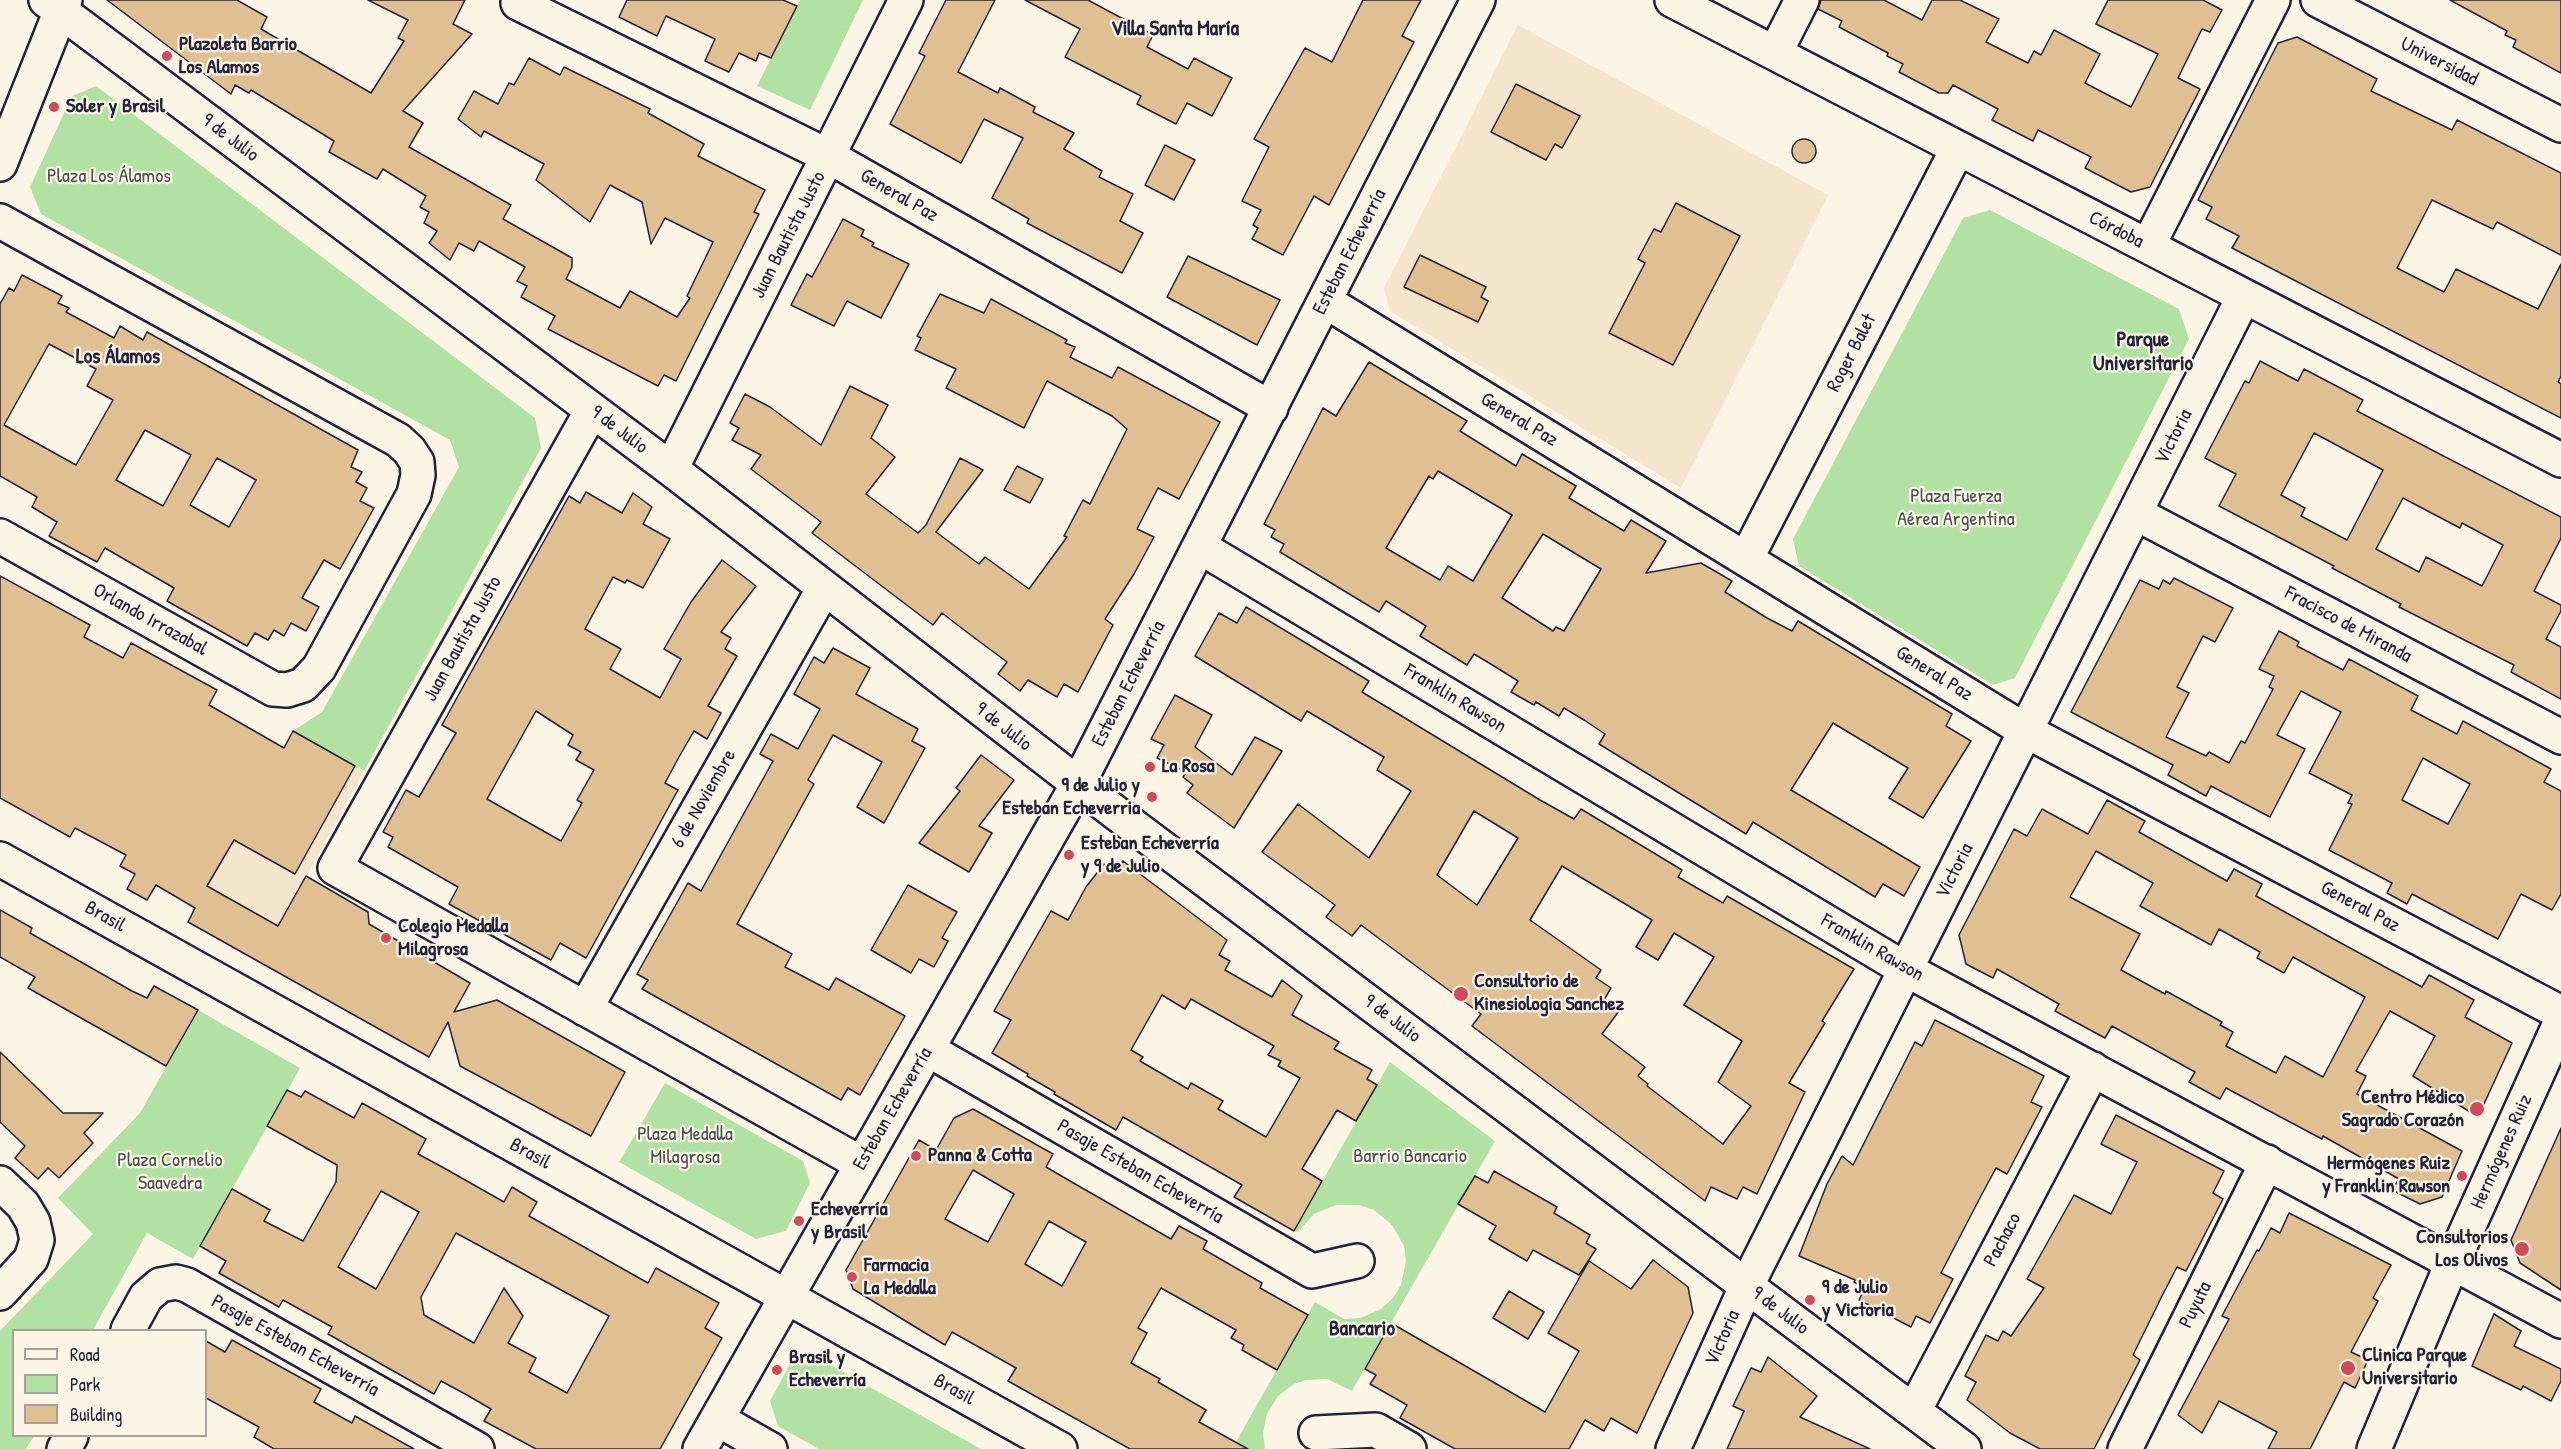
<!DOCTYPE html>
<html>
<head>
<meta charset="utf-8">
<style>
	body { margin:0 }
	#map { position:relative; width:2561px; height:1449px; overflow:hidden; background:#fcf5e5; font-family:"Patrick Hand",sans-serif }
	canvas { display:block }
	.legend { position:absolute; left:12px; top:1329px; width:195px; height:108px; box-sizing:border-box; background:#fcf5e5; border:2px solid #a5a1a1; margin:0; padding:8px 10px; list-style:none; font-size:18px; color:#22223b }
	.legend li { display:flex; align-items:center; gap:12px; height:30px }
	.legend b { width:30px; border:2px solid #a5a1a1 }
</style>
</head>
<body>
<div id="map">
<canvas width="2561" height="1449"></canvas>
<ul class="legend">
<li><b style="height:8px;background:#fcf5e5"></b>Road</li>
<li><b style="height:16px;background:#b1e2a3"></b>Park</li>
<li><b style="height:16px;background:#e0bf92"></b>Building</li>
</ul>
</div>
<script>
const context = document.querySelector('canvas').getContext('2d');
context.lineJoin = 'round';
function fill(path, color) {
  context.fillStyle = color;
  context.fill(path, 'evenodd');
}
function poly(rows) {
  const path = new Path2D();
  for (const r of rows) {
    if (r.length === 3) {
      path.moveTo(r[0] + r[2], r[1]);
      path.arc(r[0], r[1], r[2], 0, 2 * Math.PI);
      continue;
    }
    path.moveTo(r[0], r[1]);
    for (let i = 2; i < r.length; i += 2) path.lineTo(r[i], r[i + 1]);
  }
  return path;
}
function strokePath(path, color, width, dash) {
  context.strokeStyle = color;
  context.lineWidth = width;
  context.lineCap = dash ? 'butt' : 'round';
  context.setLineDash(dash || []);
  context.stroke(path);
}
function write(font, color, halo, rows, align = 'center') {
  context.font = font + ' "Patrick Hand",sans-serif';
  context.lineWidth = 4.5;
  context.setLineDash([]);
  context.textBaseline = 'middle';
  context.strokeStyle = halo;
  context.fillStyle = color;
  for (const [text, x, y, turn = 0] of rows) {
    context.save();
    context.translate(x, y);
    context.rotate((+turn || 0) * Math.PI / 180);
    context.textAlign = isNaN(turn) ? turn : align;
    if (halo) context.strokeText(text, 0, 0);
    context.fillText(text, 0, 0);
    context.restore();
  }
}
const built = poly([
	[1518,25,1828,195,1681,488,1390,311,1384,288],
	[293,731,364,771,306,877,369,925,452,972,409,1045,188,922]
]);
const green = poly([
	[800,0,863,0,810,110,757,86],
	[96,86,535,418,541,448,364,771,293,731,322,712,459,467,450,440,41,214,30,187,72,96],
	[1990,210,2179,309,2189,339,2015,678,1993,685,1799,566,1793,539,1963,218],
	[198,1010,300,1068,193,1259,147,1233,93,1330,14,1330,14,1436,34,1436,26,1449,0,1449,0,1331,93,1234,58,1198,140,1113],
	[1390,1062,1495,1141,1352,1391,1327,1379,1306,1380,1294,1384,1278,1396,1267,1414,1263,1433,1265,1449,1232,1449,1315,1302,1344,1319,1360,1318,1381,1309,1393,1298,1401,1285,1406,1261,1404,1246,1392,1225,1374,1210,1359,1205,1336,1205,1314,1214,1298,1232,1294,1231],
	[665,1083,803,1161,810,1183,786,1231,756,1239,619,1162],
	[816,1357,981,1449,819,1449,778,1426,770,1401,790,1364]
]);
const building = poly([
	[107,0,237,0,267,17,261,29,371,93,404,41,398,38,408,20,368,0,465,0,453,24,472,34,403,111,423,123,409,147,511,205,503,219,572,258,572,267,566,279,620,308,630,291,677,317,690,298,687,296,713,242,665,218,651,244,642,202,610,185,590,222,536,180,544,164,484,131,481,137,458,119,474,91,498,104,509,83,514,85,529,58,560,75,564,67,650,109,648,113,704,144,698,156,765,190,754,212,759,214,676,381,664,375,658,386,548,329,555,316,521,297,527,286,517,281,525,267,479,241,474,251,459,243,450,260,429,243,437,231,424,223,429,212,420,207,426,196,383,169,377,179,329,152,334,141,251,90,249,93,235,85,231,94,107,0],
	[627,0,783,0,797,6,771,58,759,53,756,61,739,53,729,72,705,61,715,39,666,16,657,36,619,17,627,0],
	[946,0,995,0,958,72,998,93,1000,88,1035,107,1033,112,1074,133,1064,149,1102,171,1099,177,1133,194,1120,221,1143,233,1122,273,1027,223,1029,219,992,198,1023,138,984,119,961,163,890,124,925,56,919,53,946,0],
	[1025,0,1088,0,1153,35,1147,47,1188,69,1194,58,1232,78,1212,116,1187,103,1176,124,1137,104,1141,96,1065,57,1080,29,1025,0],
	[1363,0,1421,0,1402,36,1414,42,1329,205,1314,196,1283,255,1252,239,1258,228,1253,225,1261,210,1242,201,1269,147,1254,139,1305,48,1332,62,1363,0],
	[1821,0,1884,0,1922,20,1932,0,1960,0,1999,19,1986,42,2028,63,2034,51,2041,55,2054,30,2100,54,2085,83,2131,107,2158,54,2096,24,2108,0,2203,0,2222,10,2210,32,2202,29,2178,78,2200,89,2150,187,2131,192,2085,168,2091,157,2038,130,2033,141,1992,120,1998,109,1953,85,1948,93,1939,93,1899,72,1903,64,1887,56,1888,53,1839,27,1842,21,1818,9,1821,0],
	[2450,0,2561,0,2561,73,2513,47,2516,40,2505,35,2507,31,2450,0],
	[2297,37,2377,79,2371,91,2452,130,2457,120,2561,173,2561,255,2497,222,2493,229,2432,200,2397,268,2444,292,2456,269,2538,309,2561,264,2561,376,2558,382,2561,384,2561,418,2232,248,2239,236,2206,219,2212,207,2198,200,2278,43,2297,37],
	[1516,84,1580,116,1562,148,1555,144,1546,160,1491,132,1516,84],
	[1804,151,12],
	[1165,145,1195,160,1174,200,1145,185,1165,145],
	[1676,203,1740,236,1673,365,1609,333,1645,263,1638,259,1654,229,1661,232,1676,203],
	[843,219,864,230,861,236,874,243,872,246,909,264,881,318,847,301,834,326,791,305,807,274,812,277,843,219],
	[1420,255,1486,287,1481,297,1488,301,1478,322,1404,287,1420,255],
	[1188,256,1280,300,1257,345,1167,297,1188,256],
	[22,275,62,296,58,303,69,308,66,312,114,338,120,326,143,340,147,332,358,450,351,467,362,472,356,482,367,488,360,501,374,508,340,569,324,560,302,598,319,607,306,631,291,623,284,636,274,630,268,640,255,633,247,646,167,601,174,588,105,548,97,562,49,536,57,522,32,507,37,497,0,476,0,304,9,288,14,291,22,275],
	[49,344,96,369,87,386,113,400,76,465,4,425,49,344],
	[145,430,191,455,163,506,116,480,145,430],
	[217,458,256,480,229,527,190,505,217,458],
	[940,294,984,313,991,299,1067,340,1065,343,1075,347,1070,357,1112,378,1118,367,1220,422,1179,499,1158,488,1137,529,1154,537,1134,574,1105,619,1113,625,1078,692,1064,684,1057,697,1028,680,1020,691,998,674,1007,662,968,633,942,613,933,625,812,533,821,522,751,469,761,455,732,440,739,428,730,423,745,394,770,407,821,445,850,386,888,405,871,438,895,457,866,494,918,533,926,525,960,458,983,470,936,532,979,564,985,557,1029,589,1067,537,1064,536,1083,500,1090,504,1127,429,1112,416,1047,381,1024,428,946,388,956,369,915,350,921,338,917,336,940,294],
	[2260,361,2298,381,2304,369,2363,400,2357,411,2561,517,2561,538,2534,591,2561,605,2561,611,2546,639,2561,647,2561,699,2511,672,2514,665,2399,607,2401,604,2332,568,2334,566,2219,506,2236,474,2205,458,2245,381,2249,383,2260,361],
	[2314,433,2383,470,2347,540,2301,516,2305,508,2281,495,2314,433],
	[2403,498,2460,528,2462,523,2503,545,2482,586,2426,557,2419,572,2376,549,2403,498],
	[1369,362,1467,421,1460,431,1516,466,1522,454,1576,486,1569,498,1624,531,1631,520,1666,541,1646,573,1701,563,1732,581,1725,592,1767,618,1792,631,1798,621,1952,714,1946,726,1971,741,1923,818,1889,798,1908,768,1833,723,1791,790,1920,867,1904,896,1883,884,1875,897,1753,822,1746,834,1599,744,1605,734,1584,720,1564,708,1559,716,1536,702,1534,705,1511,692,1518,681,1494,666,1474,654,1467,665,1420,636,1426,626,1386,601,1379,612,1280,552,1284,544,1271,537,1275,530,1264,524,1323,408,1336,416,1369,362],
	[1438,471,1512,515,1473,581,1448,566,1440,580,1386,548,1429,476,1433,479,1438,471],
	[1543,534,1601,569,1564,631,1556,627,1553,631,1502,598,1543,534],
	[1017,466,1043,479,1030,503,1004,490,1017,466],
	[586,492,622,513,633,493,652,507,643,524,670,539,643,588,627,580,625,583,613,577,585,629,621,649,610,669,660,698,681,659,664,649,691,602,722,560,756,586,721,632,731,638,725,649,737,656,708,706,721,713,707,739,694,731,679,757,665,783,678,790,586,958,560,943,551,960,449,904,458,887,388,847,393,837,383,832,406,790,419,797,456,733,442,725,459,694,569,496,580,503,586,492],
	[536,711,573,735,568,745,581,752,576,760,594,770,577,800,582,803,561,841,487,799,536,711],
	[0,576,90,625,84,637,123,658,131,643,217,690,209,705,284,748,293,731,355,766,295,874,234,840,207,886,278,926,306,876,368,912,369,924,470,983,454,1012,497,1000,625,1072,591,1136,460,1066,448,1022,429,1057,188,922,195,908,156,885,147,900,127,889,135,874,120,866,126,855,75,828,70,837,0,798,0,576],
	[2174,578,2233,608,2215,642,2203,636,2177,687,2189,693,2166,737,2206,756,2209,752,2229,763,2241,741,2245,743,2273,689,2269,687,2274,676,2259,669,2279,631,2299,642,2297,646,2343,670,2349,659,2418,696,2411,710,2457,734,2463,721,2551,769,2544,782,2561,791,2561,894,2552,910,2521,894,2498,939,2412,894,2407,904,2387,893,2392,883,2329,850,2352,804,2348,803,2352,795,2309,773,2341,712,2301,691,2277,735,2305,749,2270,817,2211,786,2206,796,2168,775,2173,765,2071,712,2140,580,2159,589,2163,580,2170,584,2174,578],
	[2423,758,2470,784,2448,824,2402,800,2423,758],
	[1246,607,1369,681,1362,692,1540,800,1574,819,1581,809,1682,870,1678,877,1723,903,1727,896,1854,969,1822,1021,1825,1023,1789,1083,1805,1092,1757,1194,1743,1187,1737,1199,1711,1187,1705,1201,1472,1026,1481,1014,1385,943,1361,925,1352,936,1326,917,1335,905,1262,852,1298,804,1369,858,1411,791,1377,770,1384,757,1307,711,1301,721,1195,656,1219,613,1237,623,1246,607],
	[1474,811,1518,838,1477,905,1437,875,1474,811],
	[1562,866,1652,920,1636,947,1658,960,1674,933,1714,957,1684,1005,1742,1041,1718,1082,1751,1106,1723,1144,1647,1086,1648,1084,1638,1076,1645,1067,1602,1034,1619,1011,1604,1000,1611,988,1596,978,1601,970,1530,920,1562,866],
	[833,648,870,668,856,694,918,729,912,741,925,748,884,823,857,807,882,762,833,735,808,780,814,784,737,924,792,954,785,967,829,990,836,978,905,1016,860,1095,848,1088,841,1100,642,989,648,980,637,974,688,883,701,891,738,824,773,761,760,754,771,734,798,749,820,709,794,694,814,657,824,663,833,648],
	[1175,695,1212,715,1195,747,1232,775,1255,737,1282,751,1234,828,1187,793,1193,785,1183,777,1186,772,1157,758,1164,745,1151,739,1175,695],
	[981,755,1014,780,979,826,992,833,969,872,919,843,960,791,956,788,981,755],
	[2107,800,2145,821,2139,832,2227,881,2234,869,2262,884,2256,896,2339,942,2422,987,2429,975,2474,1000,2465,1017,2512,1043,2478,1117,2413,1076,2435,1036,2390,1011,2356,1071,2366,1076,2357,1094,2462,1151,2442,1197,2420,1204,2392,1190,2399,1179,2323,1136,2322,1139,2226,1088,2220,1099,2189,1082,2195,1072,2112,1026,2105,1038,2055,1011,2059,1004,1997,969,1993,978,1966,964,1959,935,2014,829,2027,836,2042,809,2088,834,2107,800],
	[2096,851,2153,883,2140,906,2211,945,2219,929,2260,952,2257,958,2284,973,2293,957,2365,997,2323,1077,2285,1056,2276,1073,2226,1046,2233,1032,2220,1025,2222,1022,2166,991,2165,994,2121,970,2140,934,2070,897,2096,851],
	[1123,861,1227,940,1219,955,1230,961,1225,970,1272,997,1282,980,1302,996,1292,1015,1339,1042,1334,1049,1372,1070,1367,1079,1377,1085,1356,1121,1337,1110,1302,1169,1322,1181,1294,1231,1234,1197,1242,1185,1123,1117,1116,1130,1054,1094,1055,1092,1027,1076,1028,1074,992,1053,1011,1020,994,1011,1051,911,1068,920,1086,887,1104,864,1115,873,1123,861],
	[1162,995,1185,1009,1191,999,1274,1046,1268,1055,1281,1061,1278,1066,1300,1078,1266,1137,1218,1109,1223,1101,1191,1083,1188,1089,1140,1061,1143,1057,1131,1050,1162,995],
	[908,885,957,912,942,938,948,941,934,967,919,959,911,973,871,950,908,885],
	[0,910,32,928,30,933,132,991,147,998,154,986,198,1010,166,1066,28,988,35,977,0,957,0,910],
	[1935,1020,2044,1076,2031,1102,2042,1107,2007,1174,1996,1168,1982,1194,1941,1273,1953,1279,1930,1323,1916,1316,1911,1327,1859,1300,1865,1288,1854,1282,1855,1280,1799,1256,1827,1184,1842,1156,1853,1165,1915,1042,1922,1046,1935,1020],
	[0,1052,63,1113,103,1113,84,1133,93,1143,59,1178,48,1168,38,1179,15,1158,25,1146,0,1122,0,1052],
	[287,1090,301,1097,305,1091,354,1118,362,1103,426,1139,418,1154,444,1168,504,1202,512,1187,537,1202,529,1216,648,1283,656,1268,719,1303,705,1328,722,1338,660,1449,536,1449,484,1421,491,1409,467,1395,441,1381,434,1394,328,1334,332,1327,283,1300,279,1307,219,1273,226,1261,200,1246,232,1189,270,1210,264,1221,303,1241,336,1182,337,1165,267,1126,287,1090],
	[381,1191,419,1212,376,1289,338,1267,381,1191],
	[456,1233,609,1316,567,1393,529,1372,536,1358,508,1343,523,1316,504,1288,474,1343,424,1315,421,1297,456,1233],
	[973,1109,1053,1154,1046,1167,1070,1181,1171,1239,1179,1226,1207,1241,1203,1249,1262,1283,1260,1288,1308,1315,1277,1370,1242,1350,1244,1345,1231,1338,1236,1330,1161,1288,1138,1328,1147,1333,1131,1363,1160,1379,1158,1382,1206,1410,1199,1422,1248,1449,1130,1449,1008,1381,1016,1368,952,1332,945,1345,853,1289,846,1270,919,1140,936,1150,954,1118,973,1109],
	[973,1170,1014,1194,988,1242,945,1219,973,1170],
	[1049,1221,1086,1242,1062,1286,1025,1264,1049,1221],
	[2116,1115,2224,1171,2213,1193,2223,1199,2186,1271,2177,1267,2163,1294,2133,1355,2140,1360,2094,1449,2040,1449,2010,1433,1967,1400,1976,1382,1965,1376,1986,1335,1998,1341,2003,1331,2011,1336,2044,1288,2027,1279,2074,1195,2111,1214,2137,1162,2101,1144,2116,1115],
	[2561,1128,2561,1290,2520,1263,2511,1240,2561,1128],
	[1494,1171,1557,1207,1554,1213,1590,1235,1586,1243,1596,1249,1579,1275,1533,1250,1527,1261,1489,1239,1496,1226,1458,1204,1475,1176,1488,1183,1494,1171],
	[2289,1213,2391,1265,2373,1298,2378,1301,2351,1352,2368,1360,2355,1388,2344,1382,2310,1449,2268,1449,2277,1432,2219,1401,2202,1433,2178,1415,2229,1319,2222,1316,2257,1250,2259,1251,2271,1228,2280,1233,2289,1213],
	[1653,1260,1688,1287,1693,1313,1637,1433,1611,1418,1604,1431,1585,1420,1569,1449,1455,1449,1400,1418,1407,1405,1370,1384,1376,1375,1365,1369,1391,1323,1545,1412,1579,1351,1548,1333,1589,1261,1631,1289,1653,1260],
	[1509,1291,1544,1312,1528,1339,1493,1318,1509,1291],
	[2494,1314,2521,1331,2514,1346,2561,1369,2561,1381,2551,1401,2523,1386,2521,1390,2472,1366,2494,1314],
	[232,1340,321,1389,314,1402,352,1423,355,1416,414,1449,274,1449,254,1437,259,1427,206,1398,206,1341,225,1352,232,1340],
	[1768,1357,1817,1396,1800,1417,1870,1449,1727,1449,1744,1411,1733,1406,1751,1368,1761,1372,1768,1357]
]);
const minor = poly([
	[46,0,671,469,1116,813,1964,1449],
	[519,0,518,3,828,156,1271,408],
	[1672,0,2561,460],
	[2318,0,2561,125],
	[1775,53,1802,0],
	[0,164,65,0],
	[0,221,398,440,409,450,417,462,418,475,414,494,319,668,303,685,287,690,273,689,0,536],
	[2148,246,2273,0],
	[1325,301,2026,731,2561,1013],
	[592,410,335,868,862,1164],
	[671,469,906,0],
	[2135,513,2561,737],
	[1200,547,1905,969,2561,1321],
	[1746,559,1958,148],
	[0,859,1060,1449],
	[585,1009,824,588],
	[927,1049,1312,1271,1357,1261],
	[0,1183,23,1205,33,1222,37,1240,31,1259,0,1293],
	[128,1330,146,1297,160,1285,176,1282,187,1285,477,1449],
	[1914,1411,2093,1069],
	[717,1419,770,1449],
	[1316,1433,1376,1430,1409,1449],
	[64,1449,71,1436],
	[700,1449,1078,784,1478,0],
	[1673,1449,1747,1285,2244,296],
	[2125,1449,2267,1162],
	[2374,1449,2453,1261,2561,1021]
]);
const markers = [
	[167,56,6,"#d1495b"],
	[54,107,6,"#d1495b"],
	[1150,767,6,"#d1495b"],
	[1152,797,6,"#d1495b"],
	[1069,855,6,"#d1495b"],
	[386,938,6,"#d1495b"],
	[1461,994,8,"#d1495b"],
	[2477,1109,8,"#d1495b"],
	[916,1156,6,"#d1495b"],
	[2462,1176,6,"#d1495b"],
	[799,1221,6,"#d1495b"],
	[2522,1249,8,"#d1495b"],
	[852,1277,6,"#d1495b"],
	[1810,1300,6,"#d1495b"],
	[2348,1368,8,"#d1495b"],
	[777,1370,6,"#d1495b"]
];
const poiNames = [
	["Plazoleta Barrio",179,45],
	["Los Alamos",179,68],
	["Soler y Brasil",66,107],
	["La Rosa",1162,767],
	["9 de Julio y",1140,786,"right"],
	["Esteban Echeverria",1140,809,"right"],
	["Esteban Echeverría",1081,844],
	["y 9 de Julio",1081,867],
	["Colegio Medalla",398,927],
	["Milagrosa",398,950],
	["Consultorio de",1474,982],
	["Kinesiologia Sanchez",1474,1005],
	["Centro Médico",2464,1098,"right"],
	["Sagrado Corazón",2464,1121,"right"],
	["Panna & Cotta",928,1156],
	["Hermógenes Ruiz",2450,1164,"right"],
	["y Franklin Rawson",2450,1187,"right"],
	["Echeverría",811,1210],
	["y Brasil",811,1233],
	["Consultorios",2508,1238,"right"],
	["Los Olivos",2508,1261,"right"],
	["Farmacia",864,1266],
	["La Medalla",864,1289],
	["9 de Julio",1822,1288],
	["y Victoria",1822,1311],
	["Clinica Parque",2362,1356],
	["Universitario",2362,1379],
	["Brasil y",789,1358],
	["Echeverría",789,1381]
];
const streetNames = [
	["Universidad",2439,62,27],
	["9 de Julio",230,138,37],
	["General Paz",899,196,30],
	["Córdoba",2116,230,27],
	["Juan Bautista Justo",789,235,-63],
	["Esteban Echeverría",1350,252,-63],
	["Roger Balet",1852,353,-63],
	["General Paz",1519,420,31],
	["9 de Julio",619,430,37],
	["Victoria",2174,437,-63],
	["Orlando Irrazabal",150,620,29],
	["Fracisco de Miranda",2348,625,28],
	["Juan Bautista Justo",463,639,-61],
	["General Paz",1934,674,32],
	["Esteban Echeverría",1129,684,-63],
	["Franklin Rawson",1455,699,31],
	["9 de Julio",1003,727,38],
	["6 de Noviembre",704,799,-60],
	["Victoria",1955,871,-63],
	["General Paz",2360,907,28],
	["Brasil",105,917,29],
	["Franklin Rawson",1872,948,30],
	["9 de Julio",1392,1019,37],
	["Esteban Echeverría",893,1109,-60],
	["Hermógenes Ruiz",2502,1152,-66],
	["Brasil",530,1154,29],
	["Pasaje Esteban Echeverría",1140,1172,30],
	["Pachaco",2003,1240,-62],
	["Puyuta",2196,1305,-64],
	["9 de Julio",1780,1311,37],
	["Victoria",1723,1338,-66],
	["Pasaje Esteban Echeverría",295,1346,29],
	["Brasil",954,1390,29]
];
const parkNames = [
	["Plaza Los Álamos",109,177],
	["Plaza Fuerza",1956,497],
	["Aérea Argentina",1956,520],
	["Plaza Medalla",685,1135],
	["Milagrosa",685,1158],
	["Barrio Bancario",1410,1157],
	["Plaza Cornelio",170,1161],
	["Saavedra",170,1184]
];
const neighbourhoodNames = [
	["Villa Santa María",1175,29],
	["Parque",2143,340],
	["Universitario",2143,364],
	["Los Álamos",118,357],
	["Bancario",1362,1329]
];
fill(built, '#f4e5cc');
fill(green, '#b1e2a3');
fill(building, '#e0bf92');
strokePath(building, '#22223b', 1.5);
strokePath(minor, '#22223b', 38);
strokePath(minor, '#fcf5e5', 33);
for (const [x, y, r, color] of markers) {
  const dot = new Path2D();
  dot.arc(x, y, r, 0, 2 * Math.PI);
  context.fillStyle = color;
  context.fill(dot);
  strokePath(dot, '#fcf5e5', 2);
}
write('bold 20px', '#22223b', '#fcf5e5', poiNames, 'left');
write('20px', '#22223b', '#fcf5e5', streetNames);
write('20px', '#465255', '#fcf5e5', parkNames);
write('bold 21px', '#22223b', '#fcf5e5', neighbourhoodNames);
</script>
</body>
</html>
